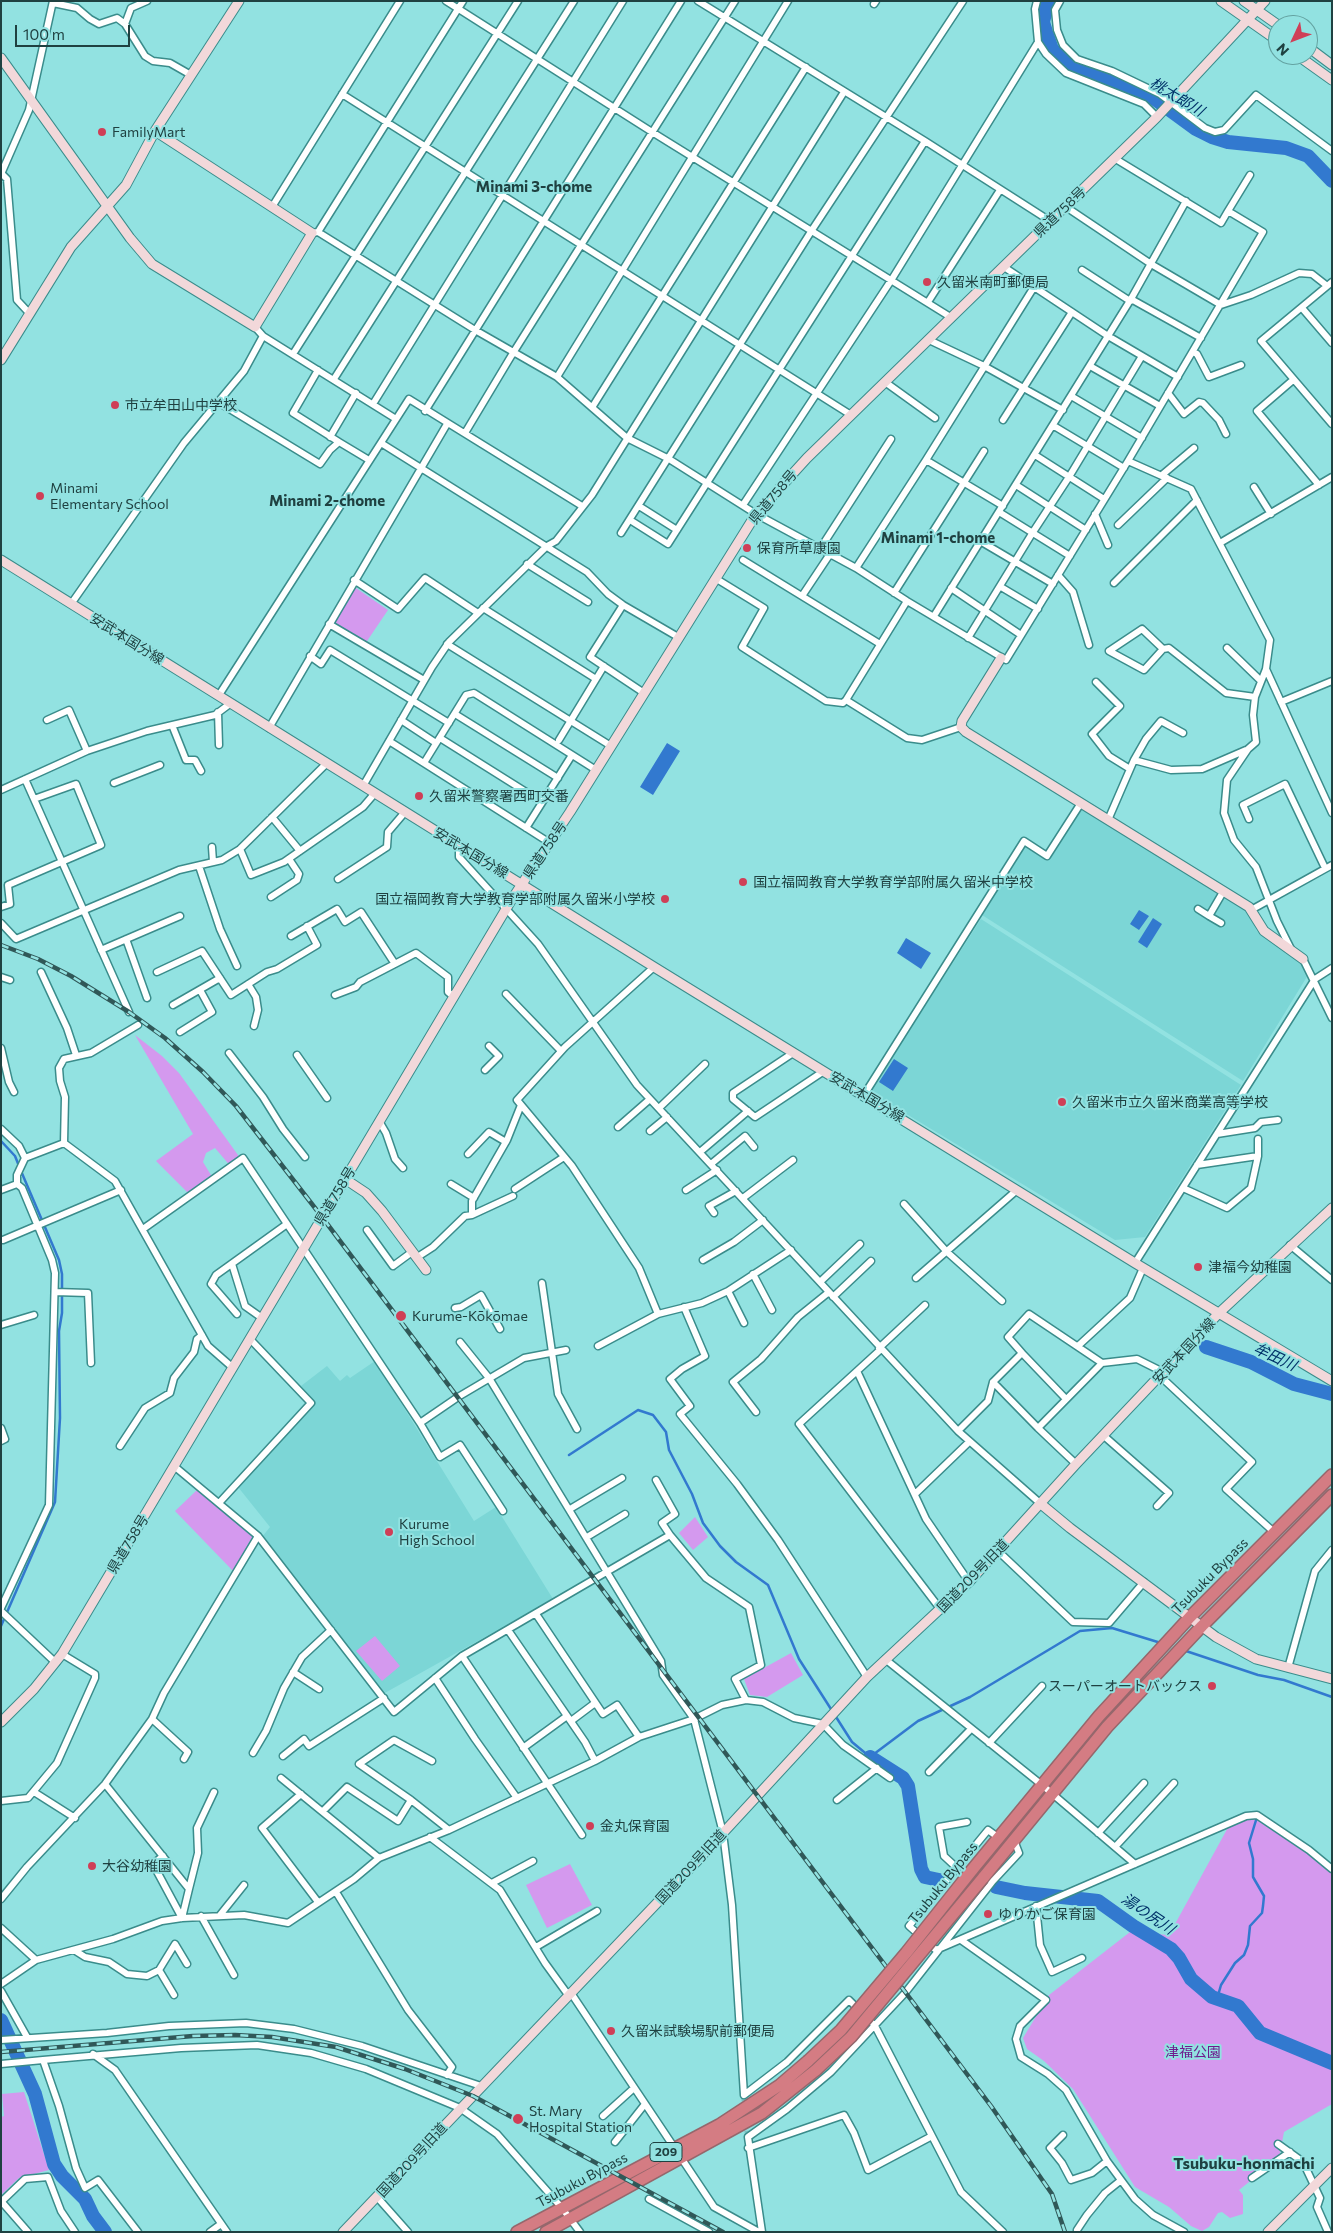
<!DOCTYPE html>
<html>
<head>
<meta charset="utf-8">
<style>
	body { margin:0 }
	#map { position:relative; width:1333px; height:2233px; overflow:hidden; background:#92e2e1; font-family:Commissioner,sans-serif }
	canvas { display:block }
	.frame { position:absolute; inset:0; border:2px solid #1f4141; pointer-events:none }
	.north { position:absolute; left:1268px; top:15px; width:50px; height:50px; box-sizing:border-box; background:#92e2e1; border:1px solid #64a2a1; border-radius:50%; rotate:227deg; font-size:14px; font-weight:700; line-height:20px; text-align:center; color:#1f4141 }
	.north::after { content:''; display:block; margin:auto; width:18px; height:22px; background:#cf3f57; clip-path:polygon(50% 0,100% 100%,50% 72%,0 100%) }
	.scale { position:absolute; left:15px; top:25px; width:115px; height:22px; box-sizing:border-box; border:2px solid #1f4141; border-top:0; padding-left:6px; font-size:15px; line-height:18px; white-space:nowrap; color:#1f4141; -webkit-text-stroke:4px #92e2e1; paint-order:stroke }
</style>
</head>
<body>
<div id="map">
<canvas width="1333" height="2233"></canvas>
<div class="frame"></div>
<div class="north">N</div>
<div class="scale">100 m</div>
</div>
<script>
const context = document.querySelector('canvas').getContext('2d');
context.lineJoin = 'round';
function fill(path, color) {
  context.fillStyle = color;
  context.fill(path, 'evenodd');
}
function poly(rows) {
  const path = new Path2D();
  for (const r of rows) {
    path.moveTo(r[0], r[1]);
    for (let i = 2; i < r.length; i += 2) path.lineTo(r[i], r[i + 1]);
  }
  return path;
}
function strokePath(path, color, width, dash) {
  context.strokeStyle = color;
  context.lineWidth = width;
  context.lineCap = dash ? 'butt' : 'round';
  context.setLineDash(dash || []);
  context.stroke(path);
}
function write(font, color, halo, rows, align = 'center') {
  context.font = font + ' Commissioner,"Noto Sans JP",sans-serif';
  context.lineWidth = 4;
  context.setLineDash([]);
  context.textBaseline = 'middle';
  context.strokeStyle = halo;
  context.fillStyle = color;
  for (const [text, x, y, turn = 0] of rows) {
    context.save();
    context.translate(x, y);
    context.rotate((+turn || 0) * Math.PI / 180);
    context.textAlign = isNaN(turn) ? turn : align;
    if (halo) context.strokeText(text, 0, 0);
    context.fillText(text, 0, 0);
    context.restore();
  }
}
const built = poly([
	[1082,809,1246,910,1257,931,1303,965,1308,975,1243,1081,982,915,1025,844,1050,859],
	[981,919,1241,1085,1145,1237,1115,1240,870,1092],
	[375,1361,474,1521,496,1507,553,1599,383,1694,262,1537,270,1527,238,1487,314,1405,301,1386,327,1366,340,1381,347,1375,350,1378]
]);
const green = poly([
	[353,586,388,610,365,644,330,620],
	[135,1035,162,1056,179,1073,243,1162,232,1168,215,1148,206,1153,203,1162,214,1180,190,1195,156,1161,193,1134],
	[197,1490,253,1536,233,1571,175,1511],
	[695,1517,708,1537,693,1550,679,1533],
	[375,1636,400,1666,382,1681,356,1651],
	[791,1653,803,1675,767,1697,750,1695,744,1679],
	[1254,1818,1306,1851,1332,1872,1332,2104,1284,2132,1279,2158,1239,2190,1243,2195,1243,2214,1230,2218,1222,2212,1218,2213,1209,2227,1202,2231,1191,2226,1169,2207,1135,2187,1073,2089,1044,2061,1027,2049,1023,2038,1049,1995,1130,1932,1169,1935,1231,1822],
	[570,1864,592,1905,547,1928,526,1885],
	[24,2092,49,2170,19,2178,1,2195,1,2117,4,2116,2,2094]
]);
const water = poly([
	[667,743,680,751,653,795,640,787],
	[1139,910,1149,916,1139,930,1130,924],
	[1153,918,1162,924,1147,948,1138,942],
	[906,938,931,953,921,969,897,953],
	[894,1059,908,1068,893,1091,879,1082]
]);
const stream = poly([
	[1,1141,15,1156,19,1166],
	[569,1455,638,1410,653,1415,666,1432,669,1450,692,1494,703,1523,720,1546,736,1562,768,1585,799,1659,852,1742,870,1757,918,1721,970,1697,1080,1631,1112,1628,1161,1643],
	[1,1626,55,1502,60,1418,59,1331,62,1313,62,1274,59,1260,21,1171],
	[1183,1650,1258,1675,1284,1680,1332,1697],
	[1217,1999,1221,1985,1235,1963,1244,1955,1248,1945,1250,1926,1262,1913,1263,1906,1264,1896,1253,1877,1253,1859,1249,1843,1257,1817]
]);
const river = poly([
	[1048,1,1043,22,1046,32,1052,49,1066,63,1076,69,1138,91,1155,99,1196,129,1212,137,1228,142,1286,148,1308,156,1332,181],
	[1206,1347,1251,1362,1294,1384,1332,1394],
	[870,1757,903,1778,908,1786,921,1869,925,1877,939,1880],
	[996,1887,1025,1893,1098,1901,1133,1926,1171,1949,1179,1958,1191,1979,1212,1997,1238,2006,1260,2033,1332,2063],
	[1,2020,35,2094,54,2164,62,2176,85,2199,93,2216,105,2232]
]);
const streetTunnel = poly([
	[744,2095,748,2137]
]);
const street = poly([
	[147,1,131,8,125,24,145,56,153,61,170,63,191,75],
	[446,1,652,132,952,318],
	[698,1,925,141,1050,221],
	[1037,1,1035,9,1038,42,1046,54,1066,73,1144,104,1157,117],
	[1060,1,1055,10,1057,30,1063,45,1077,59,1112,71,1160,94,1205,128,1215,132,1224,130,1256,95,1332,151],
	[53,3,77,8,90,19,99,24,117,18,125,24],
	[874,4,876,1],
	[342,94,851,415],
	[1,174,29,110,53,1],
	[2,174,7,179,17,300,30,314],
	[272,207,400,1],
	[1066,207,1151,264,1221,305,1251,295,1299,273,1312,274,1326,285],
	[1228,211,1250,175],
	[318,232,463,1],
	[312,233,318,232,475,330,557,377,627,438,669,459,756,514,856,568,907,601,1006,660,1128,461,1263,232,1228,211,1221,223,1114,158],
	[1004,267,1108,336,1178,377],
	[1082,270,1130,301],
	[1332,282,1261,341,1332,424],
	[1131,299,1201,338],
	[928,302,1000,190],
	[1302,308,1332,343],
	[255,327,263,336,396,419],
	[929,340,984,366,1063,410],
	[1193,352,1197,354,1209,377,1241,365],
	[293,354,518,1],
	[1090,366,1160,406],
	[318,370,293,413,339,442],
	[557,377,788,1],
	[334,379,574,1],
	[1293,380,1257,411,1319,485],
	[885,382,935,418],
	[1168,393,1184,414,1199,402,1203,403,1219,420,1226,434],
	[1071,396,1142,438],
	[218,402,320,464,330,450,339,442,369,460],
	[373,404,623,1],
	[593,406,806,67],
	[425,411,681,1],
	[1003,420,1072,312],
	[1054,426,1124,468],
	[465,433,513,353,735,1],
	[330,437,356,393],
	[381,443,587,572,608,594,623,605,678,637],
	[1035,455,1104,499],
	[926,460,1003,506],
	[1128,461,1191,489,1270,640,1266,669,1255,697,1253,715,1256,742,1248,749,1227,780,1224,813,1234,840,1256,867,1277,921,1291,949],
	[1162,475,1194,448],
	[1016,485,1086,530],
	[1254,487,1271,514],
	[743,505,892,279,1038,42],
	[639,506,677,530],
	[999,512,1070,556],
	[1095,514,1108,545],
	[630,520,668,544,925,141],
	[1118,525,1167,478],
	[621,533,812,230,963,1],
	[980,541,1053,584],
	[1220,543,1332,477],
	[820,549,891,439],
	[743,560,880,644],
	[527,564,588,602],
	[856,568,926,460,1034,287],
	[1058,575,1073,592,1089,645],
	[715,578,764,608,742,647,826,701,843,703,846,700,907,601],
	[354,580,398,609,425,578,478,613],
	[1114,583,1197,500],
	[1001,587,1038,609],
	[951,588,1021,635],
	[894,593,984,451],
	[802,596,830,554],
	[71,604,184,443,244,371,263,336],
	[623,605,590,657,644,693],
	[483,608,596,679],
	[934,616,1131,299,1186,201],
	[329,624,424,680],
	[968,638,1033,532,1069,477,1142,356],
	[447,644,611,746],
	[1227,648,1261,681],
	[1109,651,1144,670,1163,649,1169,648,1226,693,1255,697],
	[1109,651,1142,629,1163,649],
	[310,656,321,664,330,650,449,723],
	[1266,669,1332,813],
	[1096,682,1120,706,1092,734,1109,756,1130,769],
	[219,695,409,399,582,506],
	[846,700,907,738,922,740,961,727],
	[1281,702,1332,681],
	[218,712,219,745],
	[455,714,558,778],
	[47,720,69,710,87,751],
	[401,720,436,743],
	[172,725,186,760,195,760,201,771],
	[269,728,447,424],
	[440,738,542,802],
	[559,740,604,666],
	[389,741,550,843],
	[1134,760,1171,770,1202,769,1246,750],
	[424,763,466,695,474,693,596,770],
	[25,779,129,1012],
	[114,783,160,765],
	[363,786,432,667,449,642,547,546,556,541,592,495,844,92],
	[1,790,87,751,147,731,215,715,231,703],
	[272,817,300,851],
	[1249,819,1243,805,1285,784,1325,868],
	[1108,820,1134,760,1146,739,1161,721,1183,733],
	[526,828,572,755],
	[459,845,459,857,538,944,637,1085,958,1431,1041,1504],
	[212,847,213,862],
	[240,849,251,875,284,862,363,807,375,793],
	[199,866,220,929,237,966],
	[338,879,387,847,388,832,405,812],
	[271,897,297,880,299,874,289,859],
	[1,907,10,904,8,885,101,845,76,784,34,799],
	[1198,909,1209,916,1223,892],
	[1251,910,1332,865],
	[1209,916,1221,923],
	[1,923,16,939,179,870,222,860,240,849,327,763],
	[291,936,337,909,345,922,361,912,395,964],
	[126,939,147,998],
	[101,950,180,916],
	[1303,959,1332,1018],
	[654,967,565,1047,517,1100,572,1166,639,1268,658,1314],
	[41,972,67,1028,76,1055],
	[157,972,202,951,231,995,267,972,277,969,317,945,307,926],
	[1,977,10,980],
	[248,984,256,997,258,1010,254,1026],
	[506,994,561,1051],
	[335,995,356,987,360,982,416,953,448,977,448,992,454,997],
	[173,1005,220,978],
	[180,1032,212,1012,200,990],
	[1,1048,9,1082,14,1092],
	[229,1053,263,1097,283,1129,305,1157],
	[793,1053,733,1093,733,1099,755,1117,824,1071],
	[297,1055,327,1098],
	[485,1070,499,1056,489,1046],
	[864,1095,1024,841,1047,856,1081,803],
	[659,1108,705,1064],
	[379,1121,386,1133,395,1159,403,1168],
	[618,1127,650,1099],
	[1,1129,19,1146,25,1158],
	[650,1131,667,1117],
	[1217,1134,1255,1128,1261,1122,1278,1120],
	[64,1143,115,1181,208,1346,232,1367],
	[64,1143,65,1097,60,1081,59,1068,64,1059,91,1053,138,1025],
	[700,1152,748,1111],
	[468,1154,489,1132,506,1142],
	[1258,1156,1258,1139],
	[711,1164,745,1136,754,1147],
	[451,1184,474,1198],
	[1183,1188,1227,1208,1251,1188,1258,1156,1197,1165],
	[515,1189,564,1157],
	[1,1190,17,1184,17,1175,25,1158,64,1143],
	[686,1190,717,1170],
	[743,1198,793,1160],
	[904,1204,947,1252,1002,1301],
	[714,1213,709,1206,736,1191],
	[472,1215,513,1196],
	[143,1229,243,1158,420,1423,458,1397,524,1358,566,1350],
	[367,1230,393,1266,412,1252],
	[3,1240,121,1190],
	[1290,1245,1332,1280],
	[416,1258,433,1247,465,1216,472,1215,472,1201,507,1140,521,1105],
	[703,1260,734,1242,763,1220],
	[1135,1263,1315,979,1332,968],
	[232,1264,245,1306,262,1318],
	[753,1274,772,1310],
	[916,1278,1017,1190],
	[820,1282,860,1244],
	[542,1283,558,1394,577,1429],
	[728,1291,744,1323],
	[55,1292,88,1293,91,1363],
	[833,1297,871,1261],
	[684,1307,705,1356,682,1369,670,1379,690,1406,680,1414,737,1484,778,1540,867,1677],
	[455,1308,461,1307,481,1295,500,1329],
	[237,1314,211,1284,216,1275,287,1224],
	[1,1325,34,1315],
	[460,1342,489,1378,661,1661,663,1675,694,1719,723,1833,732,1905,744,2095],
	[598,1346,658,1314,702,1303,728,1291,791,1250],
	[1078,1346,1130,1298,1143,1268],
	[879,1348,925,1305],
	[880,1350,799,1424,941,1610],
	[1022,1353,1066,1399],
	[857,1371,926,1519,969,1582],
	[1160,1376,1252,1462,1226,1489,1275,1533],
	[993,1382,1038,1428],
	[756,1412,733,1382,761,1359,798,1317,829,1292],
	[420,1423,440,1457,460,1445,503,1511],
	[1,1428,5,1439,1,1441],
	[958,1431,988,1401,993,1382,1022,1353,1008,1337,1029,1314,1102,1363],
	[1104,1436,1169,1493,1157,1506],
	[120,1446,145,1408,170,1393,174,1378,194,1352,197,1339,202,1335],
	[1076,1464,1038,1428,1102,1363,1137,1359,1163,1372],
	[174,1466,258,1536,394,1712,462,1656,670,1535,706,1578,749,1607,761,1665,735,1679,746,1700],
	[656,1480,675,1514,662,1523,670,1535],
	[915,1494,969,1442],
	[219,1503,311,1403,250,1339],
	[570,1509,622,1478],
	[587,1537,625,1514],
	[998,1551,1073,1622,1109,1623,1144,1582],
	[1,1608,49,1505,55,1273,52,1260,22,1188,17,1184],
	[1,1611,56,1663],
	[536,1614,603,1714,617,1705,639,1737],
	[508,1630,585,1742,595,1761],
	[462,1656,582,1835],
	[885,1659,1042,1785,1135,1864],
	[1288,1668,1315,1571,1332,1550],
	[293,1672,319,1689],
	[435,1678,475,1739,517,1798],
	[152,1719,188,1752,184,1759],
	[571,1721,595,1703],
	[989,1743,1042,1686],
	[523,1748,567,1716],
	[253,1753,266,1731,284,1688,302,1657,331,1630],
	[283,1756,304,1739,309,1746,384,1698],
	[929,1772,971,1729],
	[281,1778,379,1858],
	[105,1784,189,1889,182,1918],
	[34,1792,75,1818],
	[301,1794,262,1828,318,1902],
	[411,1800,359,1764,394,1740,432,1761],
	[837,1800,877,1768],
	[1,1801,28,1798,57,1763,95,1678,95,1674,62,1654],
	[323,1811,347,1787,398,1821,411,1800,449,1830],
	[1098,1833,1144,1783],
	[430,1837,500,1890,545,1963,566,1992,571,1993,714,2207,759,2232],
	[999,1838,988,1830,909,1926,936,1950,1246,1816,1257,1815,1309,1850,1332,1869],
	[1115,1847,1174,1783],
	[163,1856,153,1864,182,1918],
	[957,1868,944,1856,939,1827,967,1822],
	[492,1883,533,1861],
	[189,1889,198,1853,197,1828,214,1792],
	[336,1892,408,2010,452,2067,447,2075],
	[1,1899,27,1867,105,1784,152,1719,164,1693,258,1536],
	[1036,1906,1040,1945,1052,1972,1082,1958],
	[220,1915,244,1885],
	[201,1916,234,1975],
	[1,1928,36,1960],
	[961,1940,1046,2000,1020,2026,1016,2039,1021,2057,1048,2074,1066,2090,1107,2161,1135,2199,1153,2215,1184,2232],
	[536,1947,597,1911],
	[74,1950,85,1957,109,1962,127,1974,147,1976,159,1970,174,1995],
	[159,1970,175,1944,187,1964],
	[1,1984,36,1960,113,1939,162,1921,182,1918,244,1915,288,1923,354,1879,379,1858,449,1830,595,1761,639,1737,694,1719,722,1705,746,1700,763,1702,794,1718,823,1724,843,1745,890,1778],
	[1,1991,27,2037],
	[1,2040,107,2033,169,2026,246,2023,294,2029,362,2046,481,2086],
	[93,2054,115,2070,227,2232],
	[1,2064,43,2060],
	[744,2095,787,2062,849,2000,875,2026,961,2192,1003,2232],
	[603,2116,634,2088],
	[1063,2135,1050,2148,1062,2163,1071,2180,1092,2173,1107,2161],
	[615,2142,645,2104],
	[1278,2144,1303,2162,1320,2198,1317,2207,1328,2232],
	[748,2148,844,2115,854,2133,868,2170,932,2136],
	[1252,2178,1290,2152],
	[377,2197,408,2232],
	[649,2199,709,2232],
	[1,2201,28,2232],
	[2,2201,25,2179,48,2177,61,2211,75,2232],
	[1077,2230,1087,2215,1105,2193,1120,2181],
	[138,2232,98,2180,85,2188,76,2168,59,2106,43,2060,181,2048,257,2045,311,2053,366,2069,460,2108,497,2134,562,2208,580,2232],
	[210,2232,221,2224],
	[762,2232,748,2137,787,2109,831,2072,905,1993,993,1881,1019,1853,1014,1840]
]);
const secondary = poly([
	[1221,1,1278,41],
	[1244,1,1278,25],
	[1308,47,1332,65],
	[1297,55,1332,80],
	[1,58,130,238,152,264,255,327,312,233,155,131],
	[1,360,71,247,126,185,155,131,239,1],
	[1,560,654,967,1135,1263,1332,1381],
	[1001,658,962,721,961,727,966,732,1249,907,1264,931,1303,959],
	[345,1179,366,1193,382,1211,426,1270],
	[1041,1504,1070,1528,1216,1637,1256,1659,1332,1679],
	[1,1722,34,1689,62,1654,512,899,570,812,756,514,807,458,1157,117,1265,1],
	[343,2232,698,1860,867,1677,969,1582,1076,1464,1219,1313,1332,1208],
	[1268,2232,1332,2168]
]);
const highway = poly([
	[972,1870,1099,1716,1190,1617,1332,1475],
	[983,1878,1107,1727,1202,1626,1332,1495],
	[517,2232,719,2125,780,2085,808,2061],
	[546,2232,762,2113,816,2070]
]);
const rail = poly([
	[1,945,38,959,71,976,129,1012,165,1038,203,1072,236,1106,322,1217,991,2106,1052,2194,1065,2232],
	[1,2052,193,2036,235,2035,272,2037,336,2047,405,2069,473,2096,723,2232]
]);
const highwayBridge = poly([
	[808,2061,841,2030,906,1953,972,1870],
	[816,2070,851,2037,983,1878]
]);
const markers = [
	[102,132,5,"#cf3f57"],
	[927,282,5,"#cf3f57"],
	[115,405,5,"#cf3f57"],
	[40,496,5,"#cf3f57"],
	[747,548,5,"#cf3f57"],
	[419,796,5,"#cf3f57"],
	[743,882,5,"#cf3f57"],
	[665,899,5,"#cf3f57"],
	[1062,1102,5,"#cf3f57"],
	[1198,1267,5,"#cf3f57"],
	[401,1316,6,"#cf3f57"],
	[389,1532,5,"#cf3f57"],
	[1212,1686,5,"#cf3f57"],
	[590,1826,5,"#cf3f57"],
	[92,1866,5,"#cf3f57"],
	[988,1914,5,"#cf3f57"],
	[611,2031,5,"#cf3f57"],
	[518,2119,6,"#cf3f57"]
];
const shields = [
	[666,2152,32]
];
const shieldNames = [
	["209",666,2152]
];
const poiNames = [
	["FamilyMart",112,132],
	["久留米南町郵便局",937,282],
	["市立牟田山中学校",125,405],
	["Minami",50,488],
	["Elementary School",50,504],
	["保育所草康園",757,548],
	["久留米警察署西町交番",429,796],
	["国立福岡教育大学教育学部附属久留米中学校",753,882],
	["国立福岡教育大学教育学部附属久留米小学校",655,899,"right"],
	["久留米市立久留米商業高等学校",1072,1102],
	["津福今幼稚園",1208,1267],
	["Kurume-Kōkōmae",412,1316],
	["Kurume",399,1524],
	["High School",399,1540],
	["スーパーオートバックス",1202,1686,"right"],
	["金丸保育園",600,1826],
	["大谷幼稚園",102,1866],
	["ゆりかご保育園",998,1914],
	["久留米試験場駅前郵便局",621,2031],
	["St. Mary",529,2111],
	["Hospital Station",529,2127]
];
const streetNames = [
	["県道758号",1060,212,-44],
	["県道758号",773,497,-50],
	["安武本国分線",127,639,32],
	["県道758号",545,850,-56],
	["安武本国分線",471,853,31],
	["安武本国分線",867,1097,31],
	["県道758号",335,1196,-59],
	["安武本国分線",1184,1351,-47],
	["県道758号",128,1544,-59],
	["国道209号旧道",973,1576,-46],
	["Tsubuku Bypass",1210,1576,-45],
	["国道209号旧道",691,1867,-47],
	["Tsubuku Bypass",943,1883,-51],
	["国道209号旧道",412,2160,-47],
	["Tsubuku Bypass",582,2180,-28]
];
const parkNames = [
	["津福公園",1193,2052]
];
const waterNames = [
	["桃太郎川",1177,97,31],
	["牟田川",1275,1357,25],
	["湯の尻川",1148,1914,34]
];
const neighbourhoodNames = [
	["Minami 3-chome",534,187],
	["Minami 2-chome",327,501],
	["Minami 1-chome",938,538]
];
const quarterNames = [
	["Tsubuku-honmachi",1244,2164]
];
fill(built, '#7cd6d6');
fill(green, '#d499ee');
fill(water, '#3279cf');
strokePath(stream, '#3279cf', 2.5);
strokePath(river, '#3279cf', 14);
strokePath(streetTunnel, '#7bc2c1', 6, [6, 3]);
strokePath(street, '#3a8c8b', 9);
strokePath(secondary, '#3a8c8b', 11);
strokePath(highway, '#95676c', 14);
strokePath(street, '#fff', 6);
strokePath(secondary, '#f2d8da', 9);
strokePath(highway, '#d47c83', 11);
strokePath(rail, '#305858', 4.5);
strokePath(rail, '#92e2e1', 2.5, [8]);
strokePath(highwayBridge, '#95676c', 14, []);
strokePath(highwayBridge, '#d47c83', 11);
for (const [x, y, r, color] of markers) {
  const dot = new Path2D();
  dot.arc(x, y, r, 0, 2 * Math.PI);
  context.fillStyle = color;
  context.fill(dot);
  strokePath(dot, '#92e2e1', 2);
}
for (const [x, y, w] of shields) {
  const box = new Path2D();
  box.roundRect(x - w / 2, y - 9.5, w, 19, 4);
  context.fillStyle = '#92e2e1';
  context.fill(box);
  strokePath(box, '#1f4141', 1);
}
write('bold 12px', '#1f4141', null, shieldNames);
write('14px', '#1f4141', '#92e2e1', poiNames, 'left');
write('14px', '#1f4141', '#92e2e1', streetNames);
write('14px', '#6f1b8d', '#92e2e1', parkNames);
write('italic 15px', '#003168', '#92e2e1', waterNames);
write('bold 15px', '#1f4141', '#92e2e1', neighbourhoodNames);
write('bold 16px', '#1f4141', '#92e2e1', quarterNames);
</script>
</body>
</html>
